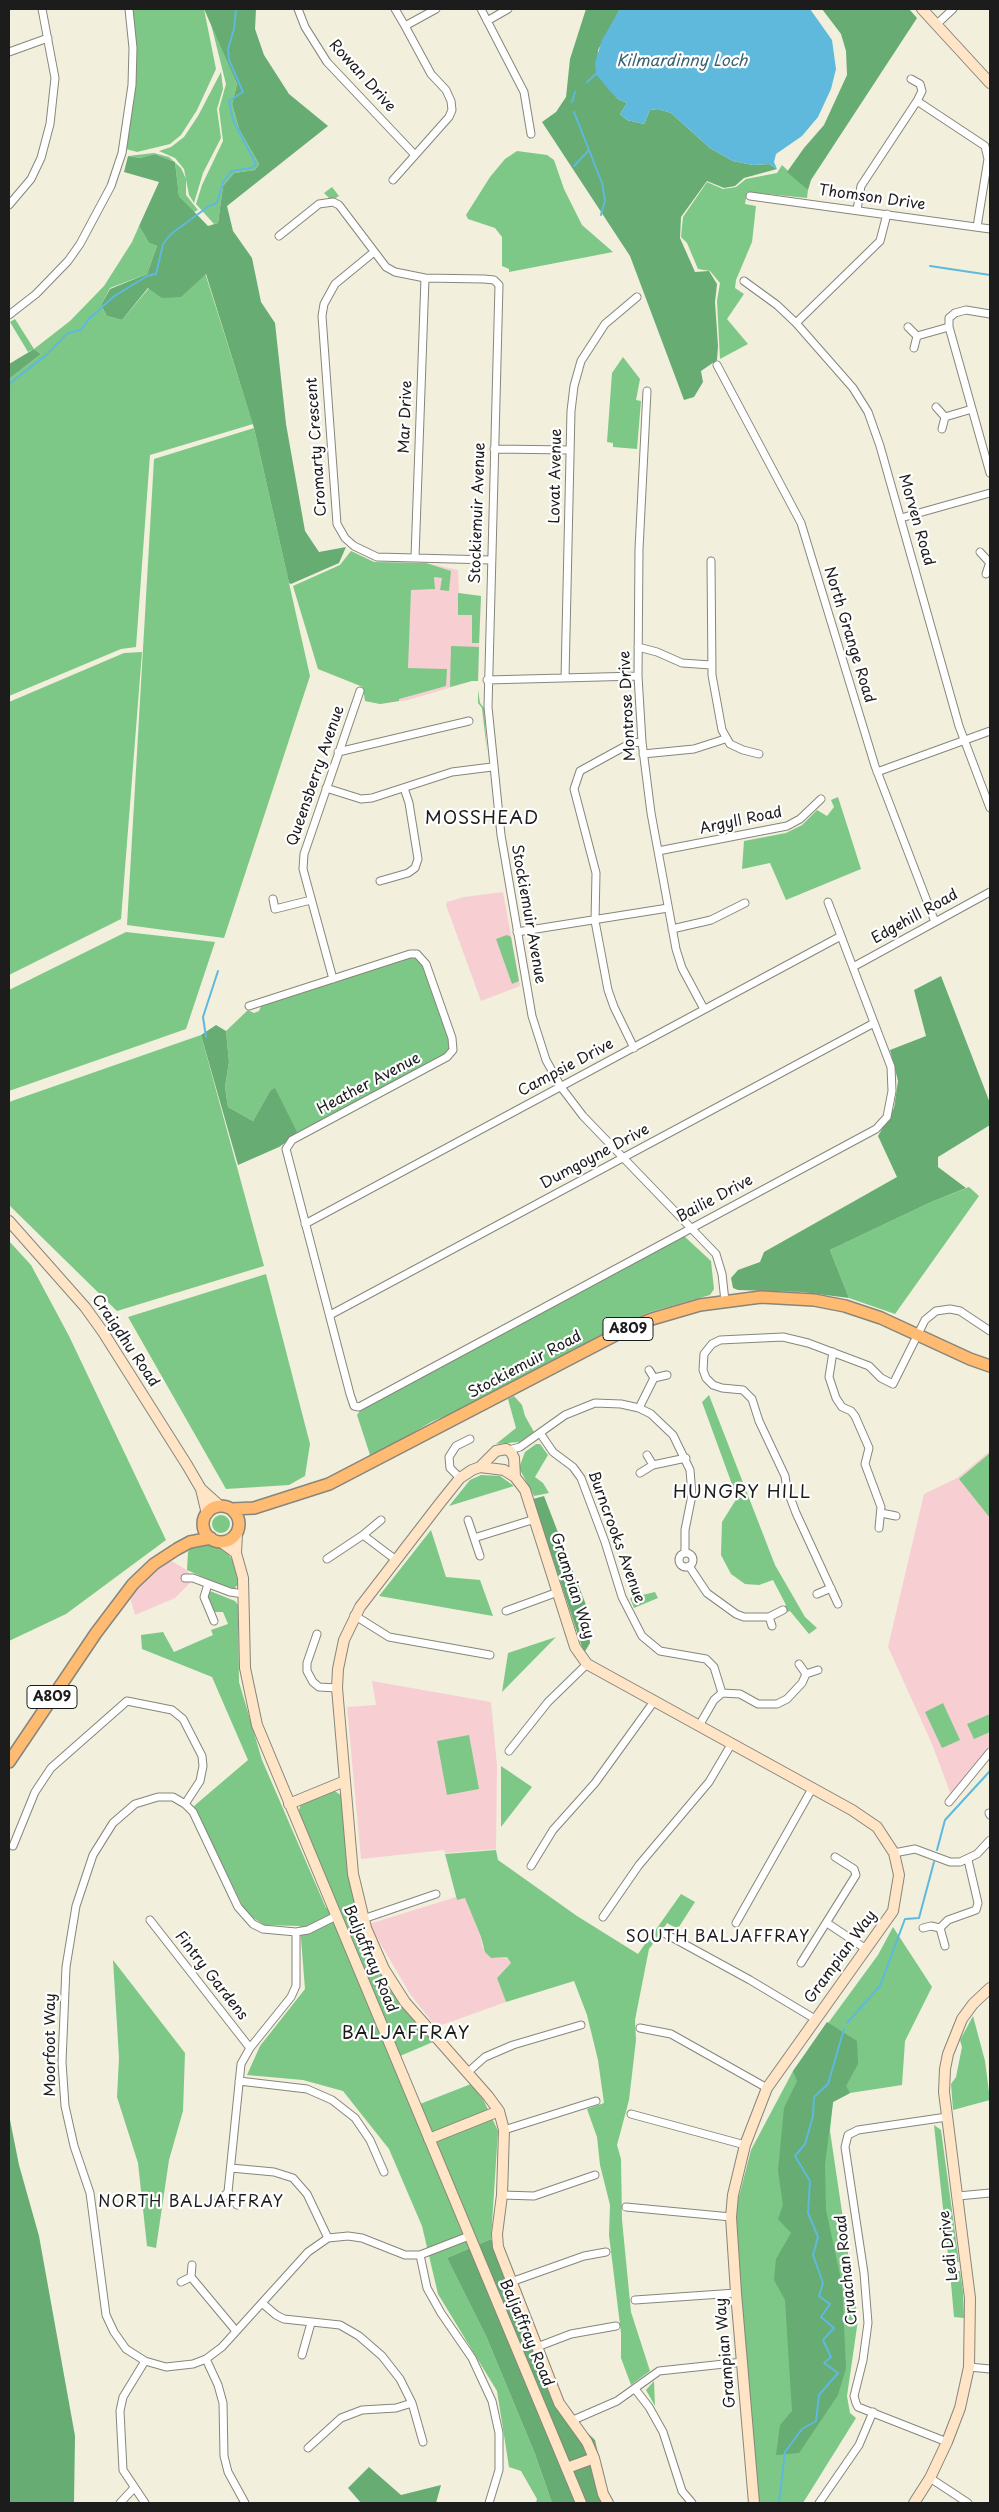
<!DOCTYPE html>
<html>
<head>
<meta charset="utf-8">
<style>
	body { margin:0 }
	#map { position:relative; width:999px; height:2512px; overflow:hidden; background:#f2efdc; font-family:"Playpen Sans",sans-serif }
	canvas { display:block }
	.frame { position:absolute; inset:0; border:10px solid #1c1c1c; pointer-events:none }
</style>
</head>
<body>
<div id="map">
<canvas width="999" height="2512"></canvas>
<div class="frame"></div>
</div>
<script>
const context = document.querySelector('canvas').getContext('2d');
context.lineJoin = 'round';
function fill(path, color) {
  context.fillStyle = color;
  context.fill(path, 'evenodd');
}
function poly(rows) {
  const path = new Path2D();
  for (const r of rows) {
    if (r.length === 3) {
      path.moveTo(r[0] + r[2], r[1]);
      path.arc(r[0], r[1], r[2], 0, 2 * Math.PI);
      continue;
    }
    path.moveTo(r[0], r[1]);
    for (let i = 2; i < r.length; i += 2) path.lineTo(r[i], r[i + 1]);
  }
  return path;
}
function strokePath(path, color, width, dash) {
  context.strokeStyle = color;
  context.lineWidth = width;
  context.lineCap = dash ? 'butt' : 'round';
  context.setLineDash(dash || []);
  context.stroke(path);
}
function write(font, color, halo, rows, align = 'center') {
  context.font = font + ' "Playpen Sans",sans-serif';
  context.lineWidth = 4.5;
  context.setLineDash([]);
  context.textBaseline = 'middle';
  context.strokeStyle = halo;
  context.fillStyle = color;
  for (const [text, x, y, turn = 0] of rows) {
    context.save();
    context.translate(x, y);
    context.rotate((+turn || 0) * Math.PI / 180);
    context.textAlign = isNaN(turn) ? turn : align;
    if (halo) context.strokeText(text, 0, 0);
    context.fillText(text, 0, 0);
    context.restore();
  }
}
const built = poly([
	[351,551,374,562,426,563,458,570,459,593,481,596,478,681,472,681,408,700,380,704,365,701,364,687,318,669,293,586,340,565],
	[503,892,520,986,481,1001,446,905,447,902,464,897],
	[990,1451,990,1749,951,1795,932,1744,888,1647,924,1494,957,1478],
	[168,1559,187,1570,193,1580,175,1598,135,1615,130,1597,146,1576],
	[372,1681,491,1702,497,1766,496,1849,445,1853,444,1850,361,1859,347,1707,376,1705],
	[456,1897,457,1900,465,1897,481,1938,482,1946,491,1958,507,1957,511,1963,497,1978,506,2002,436,2027,410,1994,369,1924]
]);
const green = poly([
	[131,9,204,9,216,69,197,110,181,135,170,144,137,152,126,149,136,66],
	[211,24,237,84,232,104,239,129,259,164,255,170,234,173,223,186,218,223,214,224,196,204,202,185,223,141,219,109,226,84],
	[221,72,223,89,217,109,221,138,203,173,194,203,189,195,184,169,175,158,159,151,171,147,184,137,198,116],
	[517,151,547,155,554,160,564,189,582,225,613,252,509,272,509,269,502,266,502,237,495,228,468,219,466,215,490,177,505,159],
	[154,153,169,157,181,168,186,179,186,195,198,210,194,212,179,196,175,162,155,154,140,158,128,156],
	[782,165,808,190,807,198,747,192,745,204,756,206,752,242,736,280,735,288,744,294,727,319,748,344,720,359,717,301,720,283,710,271,698,269,687,243,681,237,683,217,707,182,723,189,736,187,746,179,777,173],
	[332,187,339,196,334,199,329,198,324,193],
	[139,226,149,243,157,246,147,274,110,288,101,305,107,316,122,320,149,288,205,273,253,424,150,455,136,647,121,649,9,696,9,379,41,354,34,349,28,352,10,322,15,319,34,349,70,321,104,286,132,242],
	[623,357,640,379,636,400,641,401,637,449,613,447,613,443,607,442,612,373],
	[254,428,310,676,224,938,127,925,154,459],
	[351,551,374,562,426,563,451,571,449,591,440,590,442,578,434,577,435,589,411,590,408,668,447,669,446,686,399,699,399,701,380,704,365,701,363,687,318,669,293,586,340,565],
	[458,593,481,596,479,643,472,643,472,615,458,615],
	[451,646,479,647,478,681,472,681,450,687],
	[142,652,121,919,9,975,9,702,124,653],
	[478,690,480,703,484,708,487,752,482,708,478,703],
	[838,797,861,869,786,900,770,863,742,869,744,841,786,833,802,825,817,810,827,816,834,807,831,800],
	[126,932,215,942,186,1029,9,1091,9,990],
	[507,935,511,937,519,981,512,984,496,939],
	[410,957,417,958,422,963,451,1045,449,1052,298,1134,270,1091,253,1121,228,1107,225,1087,229,1062,226,1031,248,1010,254,1013,259,1011,261,1006],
	[201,1035,264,1266,117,1311,9,1205,9,1102],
	[969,1187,979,1196,895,1314,849,1298,830,1250,929,1203],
	[684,1236,711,1261,714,1289,710,1295,650,1312,623,1324,459,1410,431,1422,371,1458,357,1415,362,1408],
	[9,1241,31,1265,69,1336,166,1540,66,1614,9,1641],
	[266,1274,310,1444,305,1476,289,1485,226,1489,128,1317],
	[709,1395,775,1565,805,1617,817,1628,809,1634,790,1611,785,1613,782,1608,786,1605,773,1580,759,1585,745,1584,731,1574,721,1555,722,1522,737,1498,702,1402],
	[514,1396,522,1405,525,1416,534,1432,519,1442,496,1444,516,1428,508,1399],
	[536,1444,540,1444,548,1455,535,1477,543,1483,549,1493,534,1496,519,1468,525,1452],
	[990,1453,990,1518,959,1479],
	[481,1475,500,1476,514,1486,449,1506,470,1480],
	[221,1524,9],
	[431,1530,446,1577,480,1580,493,1616,379,1596],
	[211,1543,225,1550,234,1562,238,1584,235,1588,230,1589,187,1570,188,1552,192,1547],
	[210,1591,235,1601,238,1605,239,1682,262,1760,326,1908,337,1903,298,1814,301,1803,332,1789,342,1796,348,1863,360,1925,385,1980,402,2006,433,2042,400,2056,420,2104,471,2084,484,2101,498,2131,491,2239,447,2258,486,2336,535,2454,552,2503,536,2503,537,2499,521,2471,509,2467,497,2391,438,2294,422,2226,389,2149,343,2091,303,2080,247,2075,260,2046,305,1989,300,1926,264,1925,246,1913,194,1806,248,1760,212,1677,142,1649,141,1635,163,1632,174,1652,213,1635,211,1630,228,1624,223,1612,215,1612,212,1609,207,1597],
	[655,1592,658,1598,634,1608,630,1598],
	[556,1637,502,1692,508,1653],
	[943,1703,960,1740,942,1748,925,1712],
	[990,1714,990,1732,974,1739,967,1724],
	[469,1735,479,1789,447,1795,437,1741],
	[501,1766,532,1787,501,1827],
	[496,1850,498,1860,577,1916,638,1954,650,1937,656,1940,649,1949,635,2020,636,2040,629,2100,617,2145,621,2159,622,2220,631,2312,650,2371,631,2385,621,2358,621,2333,609,2235,610,2205,600,2165,597,2137,587,2109,604,2103,598,2060,587,2015,574,1981,506,2002,497,1978,511,1963,507,1957,491,1958,485,1952,481,1937,465,1898,457,1900,445,1854],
	[681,1894,695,1902,675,1933,673,1931,674,1927,667,1923,658,1938,652,1935],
	[893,1927,932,1987,905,2041,902,2085,850,2093,833,2102,830,2131,858,2320,847,2396,850,2413,856,2418,803,2503,758,2503,735,2212,751,2150,793,2071,878,1955],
	[113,1960,185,2053,183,2111,169,2160,156,2248,147,2246,138,2163,117,2097,119,2058],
	[973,2016,985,2061,990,2100,953,2110,951,2084,956,2077,962,2047,960,2040],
	[934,2125,941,2130,959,2262,949,2264],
	[960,2271,963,2292,964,2318,954,2317,950,2272],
	[654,2381,655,2406,646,2390]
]);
const forest = poly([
	[204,9,256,9,255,29,264,55,289,94,328,126,227,206,233,231,252,258,261,302,275,323,286,424,305,531,319,552,346,547,339,563,291,584,289,583,254,428,206,274,181,297,162,298,148,288,122,320,107,316,101,305,110,289,147,274,157,246,149,243,139,226,159,182,124,172,128,156,140,158,155,154,175,162,179,196,208,226,218,223,223,186,234,173,255,170,259,164,239,129,232,104,237,84],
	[586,9,620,9,598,50,597,74,618,99,627,103,620,114,627,120,644,124,650,110,658,109,671,113,710,148,733,161,753,165,769,164,777,169,744,178,735,186,724,188,707,181,681,217,680,238,695,272,709,271,717,284,715,302,718,346,717,360,701,371,703,382,694,397,684,400,630,256,542,122,556,112,566,97,570,59],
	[822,9,909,9,917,18,811,180,808,190,787,172,804,148,824,125,847,75,846,51,841,34],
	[34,349,41,354,9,379,9,364],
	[941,976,990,1103,990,1125,938,1157,938,1167,966,1188,929,1203,830,1250,849,1298,802,1292,738,1290,733,1288,731,1278,738,1270,760,1262,764,1252,897,1177,878,1136,894,1108,898,1081,890,1050,926,1036,914,990],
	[216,1025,226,1031,229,1062,225,1087,228,1107,253,1121,270,1091,275,1088,298,1134,279,1147,238,1165,201,1035],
	[544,1496,586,1605,590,1643,584,1653,533,1499],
	[827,2022,857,2041,858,2064,846,2086,850,2093,833,2102,825,2164,826,2210,842,2284,846,2368,838,2395,799,2453,776,2455,780,2425,792,2411,785,2300,774,2280,776,2259,791,2233,778,2219,783,2205,778,2171,784,2108,797,2081,793,2071],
	[9,2115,19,2165,39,2236,75,2436,74,2503,9,2503],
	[491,2239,551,2398,595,2440,608,2498,611,2503,552,2503,535,2454,486,2336,447,2258],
	[369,2467,401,2495,441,2485,436,2503,361,2503,348,2488]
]);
const water = poly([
	[620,9,810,9,832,40,836,69,831,89,818,117,802,136,776,154,774,162,777,169,769,164,753,165,733,161,710,148,671,113,658,109,650,110,644,124,627,120,620,114,627,103,618,99,609,90,596,74,595,63,602,40]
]);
const stream = poly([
	[587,82,596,74],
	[572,102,575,92],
	[574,112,602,183,605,200,601,215],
	[574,166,589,150],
	[930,266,990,275],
	[9,384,45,356,68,333,81,330,89,319,113,297,147,276,156,274,163,244,171,234,209,206,217,203,223,182,232,171,251,168,256,164,233,120,229,101,243,92,229,60,228,49,234,29,236,9],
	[206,1037,203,1017,218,971],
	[937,1850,945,1820,990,1771],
	[847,2023,880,1986,905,1919,919,1918,934,1862],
	[779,2503,785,2452,802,2429,816,2421,819,2395,838,2373,824,2363,831,2357,823,2340,834,2328,821,2317,830,2304,819,2296,823,2283,813,2255,818,2237,808,2213,810,2181,795,2156,805,2144,813,2116,814,2097,828,2084,844,2029]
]);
const street = poly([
	[298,9,305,27,327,62,415,155],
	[395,9,405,26],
	[481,9,524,92,531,134],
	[487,21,508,9],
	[937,24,953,9],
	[9,52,48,38],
	[911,79,920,84,922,91,917,101],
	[393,180,449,117,452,110,451,101,446,90,431,74,405,26,436,9],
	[750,196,990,229],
	[9,205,31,179,41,158,50,124,55,78,42,9],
	[857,210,861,186,917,101,985,146,988,159,977,227],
	[279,236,319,204,333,202,339,205,386,267,395,272,425,278,484,279,494,280,499,285,488,707,501,835,532,1016,546,1060,561,1087,583,1116,716,1254,722,1274,725,1301],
	[374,252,335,284,324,304,322,316,337,524,345,538,354,546,377,557,490,560],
	[744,281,777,305,796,323,853,388,868,412,880,446,959,726,990,808],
	[990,314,966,310,955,313,949,318,949,327,990,473],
	[9,315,36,294,68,261,80,244,111,186,122,153,132,85,133,48,129,9],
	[796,323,880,241,887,214],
	[908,327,917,336,949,327],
	[914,348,917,336],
	[717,365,801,523,875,766,935,922],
	[647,391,639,549,638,676,642,742,651,813,676,949,682,968,704,1009],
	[936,407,945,417,972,409],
	[942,429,945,417],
	[494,449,570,450],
	[901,518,990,493],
	[980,552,989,562],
	[415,557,425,278],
	[711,561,712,675,722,730,730,744,743,750,759,754],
	[986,574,990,562],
	[638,647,657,652,682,663,711,665],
	[565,678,571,411,574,386,581,361,605,324,637,297],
	[487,680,638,676],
	[338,752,469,721],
	[643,754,694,749,725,739],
	[877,772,990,731],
	[326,788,361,799,372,798,452,772,492,767],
	[658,851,787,826,800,819,821,799],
	[380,881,408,873,415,868,418,859,409,803,404,788],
	[273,899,275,909,311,900],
	[672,929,711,920,745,903],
	[517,932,668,908],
	[853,967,990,892],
	[333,979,303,869,304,854,360,691],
	[249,1006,410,954,417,954,426,964,452,1038,453,1050,447,1057,292,1140,286,1149,350,1394,354,1406,359,1407,876,1129,887,1117,892,1091,891,1067,828,902],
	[634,1048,614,1007,608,990,595,921,596,873,574,789,580,771,631,743,642,742],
	[305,1224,841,936],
	[330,1315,874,1023],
	[833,1352,829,1377,836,1398,842,1407,851,1411,855,1416,869,1448,865,1464,881,1507,879,1528],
	[649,1370,654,1378],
	[639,1408,654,1378,667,1375],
	[540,1433,553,1452,573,1467,581,1478,605,1542,622,1597,642,1636,660,1651,706,1659,714,1667,722,1693],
	[509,1450,520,1447,565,1415,595,1403,621,1404,639,1408,651,1414,673,1435,690,1470,692,1495,685,1530,685,1553],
	[647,1455,653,1465],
	[640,1473,653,1465,686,1458],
	[460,1478,450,1468,449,1457,456,1446,470,1439],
	[881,1513,896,1516],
	[468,1520,480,1556],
	[363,1535,396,1560],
	[474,1538,535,1519],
	[686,1560,7],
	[327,1559,363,1535,381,1520],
	[689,1566,707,1593,736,1614,744,1617,769,1617,783,1610],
	[185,1578,193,1578,230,1592,244,1594],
	[208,1584,204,1597,214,1621],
	[817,1594,831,1588],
	[838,1604,796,1513,787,1489,785,1476,759,1421,752,1399,743,1390,722,1388,713,1385,706,1378,703,1370,704,1354,712,1344,720,1340,783,1337,808,1343,869,1366,881,1378,893,1384,925,1320,936,1311,950,1309,960,1311,990,1331],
	[506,1611,558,1592],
	[354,1615,389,1637,490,1655],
	[769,1617,772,1626],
	[317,1634,307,1663,307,1671,313,1682,319,1687,337,1688],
	[806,1674,818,1670],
	[722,1693,740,1694,758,1704,777,1704,787,1699,802,1683,806,1674,799,1664],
	[700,1724,714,1700,722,1693],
	[509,1751,548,1702,587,1664],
	[949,1802,990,1752],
	[989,1813,990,1815],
	[13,1846,35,1792,51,1768,127,1701,172,1710,183,1719,202,1756,203,1766,200,1781,185,1804],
	[894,1853,915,1849,950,1862,960,1862,977,1854,990,1840],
	[531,1866,553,1830,595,1783,655,1700],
	[336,1916,308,1930,296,1932,263,1929,253,1924,238,1907,193,1812,185,1804,173,1797,158,1797,135,1804,113,1823,93,1855,76,1906,66,1967,62,2062,65,2106,74,2146,90,2193,106,2315,114,2332,126,2349,145,2361,166,2367,193,2364,206,2359,222,2347,308,2252,328,2238,348,2236,362,2238,405,2255,420,2255,469,2236],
	[603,1917,639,1865,709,1782,732,1743],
	[363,1919,436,1894],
	[150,1920,250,2048],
	[736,1923,813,1787],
	[827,1923,866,1949],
	[923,1928,931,1926,940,1928,948,1920,976,1910,978,1903,968,1860],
	[940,1928,945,1946],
	[664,1933,750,1980,815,2019],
	[801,1963,856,1875,854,1869,835,1857],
	[640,2028,671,2034,767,2088],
	[467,2073,485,2057,513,2045,581,2025],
	[239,2081,307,2089,332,2100,355,2118,370,2140,384,2172],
	[631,2114,745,2145],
	[504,2130,596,2101],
	[231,2168,274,2172,293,2178,307,2194,328,2238],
	[228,2192,237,2205],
	[502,2195,534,2196,595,2175],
	[958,2196,990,2193],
	[217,2203,228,2192,241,2064,250,2048,291,1997,296,1986,296,1932],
	[626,2207,731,2217],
	[420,2255,427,2288,441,2313,472,2358,492,2401,499,2433,499,2470,489,2503],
	[192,2265,191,2277,236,2331],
	[181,2282,191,2277],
	[511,2282,584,2256,606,2252],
	[635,2300,736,2293],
	[262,2303,276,2315,284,2319,340,2325,359,2336,382,2356,400,2379,412,2403,423,2442],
	[537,2347,571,2334,616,2326],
	[302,2355,311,2323],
	[206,2359,218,2385,223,2403,224,2456,228,2472,245,2503],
	[145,2361,123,2397,120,2411,123,2470,145,2503],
	[969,2367,990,2369],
	[635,2389,649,2407,663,2432,682,2491,692,2503],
	[571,2421,617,2401,659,2371,743,2362],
	[947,2442,858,2407,856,2403,854,2396,863,2360,868,2323,864,2273,845,2147,848,2135,858,2130,947,2117],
	[308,2448,341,2418,362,2410,396,2408,412,2403],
	[930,2478,968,2503],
	[120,2503,134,2488],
	[819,2503,859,2445,873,2412]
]);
const secondary = poly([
	[922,9,990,83],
	[9,1221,85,1307,103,1332,187,1465,201,1489,207,1514],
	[480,1467,496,1451,506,1449,511,1452,514,1458,515,1477],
	[201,1489,220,1506],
	[237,1534,236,1553,243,1578,245,1668,257,1725,581,2503],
	[221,1542,236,1553],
	[289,1804,345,1781],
	[429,2139,499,2111],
	[567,2468,594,2458],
	[608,2503,603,2494,594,2458,587,2442,559,2403,498,2247,497,2234,502,2195,504,2130,499,2111,488,2096,405,2002,384,1969,366,1928,353,1874,337,1688,338,1669,344,1640,360,1607,440,1503,460,1478,472,1470,480,1467,504,1470,515,1477,525,1490,575,1647,587,1664,852,1810,877,1827,894,1853,899,1875,893,1911,767,2088,745,2145,733,2195,731,2217,736,2293,754,2503],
	[914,2503,930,2478,947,2442,960,2408,969,2367,970,2298,944,2092,945,2069,948,2054,962,2019,973,2004,990,1988]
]);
const primary = poly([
	[221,1524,18],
	[231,1509,254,1508,329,1484,625,1330,652,1319,700,1305,761,1297,814,1300,845,1306,881,1318,970,1359,990,1366],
	[9,1762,96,1633,133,1584,154,1564,177,1549,190,1542,211,1538]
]);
const shields = [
	[628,1329,50],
	[52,1697,50]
];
const shieldNames = [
	["A809",628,1329],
	["A809",52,1697]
];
const streetNames = [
	["Rowan Drive",362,76,48],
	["Thomson Drive",872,198,8],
	["Mar Drive",406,417,-88],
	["Cromarty Crescent",317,447,-94],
	["Lovat Avenue",556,476,-89],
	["Stockiemuir Avenue",478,513,-88],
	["Morven Road",916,520,74],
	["North Grange Road",849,635,73],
	["Montrose Drive",628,706,-93],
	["Queensberry Avenue",316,776,-71],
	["Argyll Road",741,821,-12],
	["Stockiemuir Avenue",528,914,80],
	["Edgehill Road",915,917,-29],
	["Campsie Drive",566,1068,-28],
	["Heather Avenue",369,1084,-28],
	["Dumgoyne Drive",595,1157,-28],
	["Bailie Drive",715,1199,-28],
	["Craigdhu Road",125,1341,56],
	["Stockiemuir Road",525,1365,-28],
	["Burncrooks Avenue",616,1537,70],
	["Grampian Way",572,1586,72],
	["Grampian Way",841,1957,-54],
	["Baljaffray Road",370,1959,67],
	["Fintry Gardens",211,1976,52],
	["Moorfoot Way",51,2045,-90],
	["Ledi Drive",949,2246,-97],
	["Cruachan Road",847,2270,-96],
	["Baljaffray Road",526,2333,67],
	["Grampian Way",726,2353,-95]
];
const waterNames = [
	["Kilmardinny Loch",682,62]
];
const neighbourhoodNames = [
	["SOUTH BALJAFFRAY",718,1938],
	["NORTH BALJAFFRAY",191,2203]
];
const quarterNames = [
	["MOSSHEAD",482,819],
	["HUNGRY HILL",742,1493],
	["BALJAFFRAY",406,2034]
];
fill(built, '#f7cfd3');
fill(green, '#7dc886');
fill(forest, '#66ac73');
fill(water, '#5eb9dc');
strokePath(stream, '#5eb9dc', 2);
strokePath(street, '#87867c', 9);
strokePath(secondary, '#87867c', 12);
strokePath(primary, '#87867c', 14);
strokePath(street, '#fff', 7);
strokePath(secondary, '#ffe4c6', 10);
strokePath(primary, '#ffbb71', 11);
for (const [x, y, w] of shields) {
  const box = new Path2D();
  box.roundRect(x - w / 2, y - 11.5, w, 23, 4);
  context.fillStyle = '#fff';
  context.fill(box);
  strokePath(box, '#1c1c1c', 1);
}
write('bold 14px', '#1c1c1c', null, shieldNames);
write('15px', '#1c1c1c', '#fff', streetNames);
write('italic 16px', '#3a6372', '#fff', waterNames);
context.letterSpacing = '1px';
write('16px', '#1c1c1c', '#fff', neighbourhoodNames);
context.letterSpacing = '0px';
context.letterSpacing = '1px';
write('18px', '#1c1c1c', '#fff', quarterNames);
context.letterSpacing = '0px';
</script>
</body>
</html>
